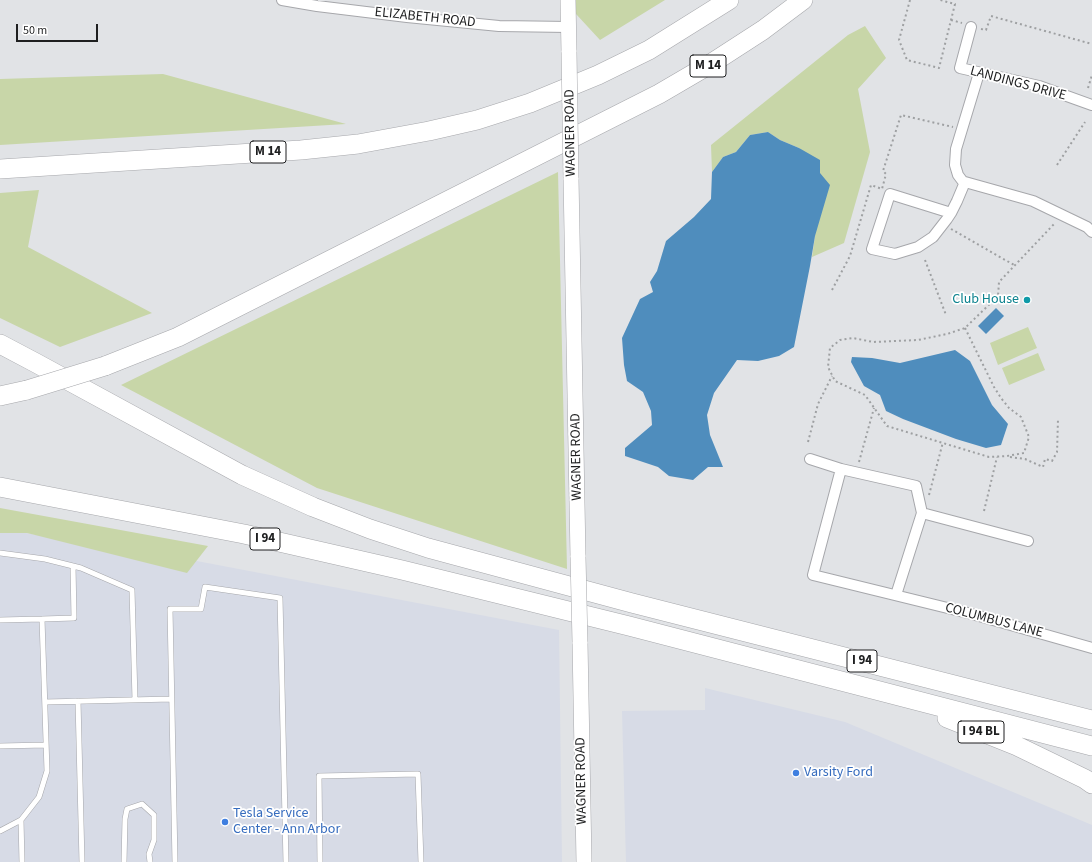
<!DOCTYPE html>
<html>
<head>
<meta charset="utf-8">
<style>
	body { margin:0 }
	#map { position:relative; width:1092px; height:862px; overflow:hidden; background:#e1e3e6; font-family:"Source Sans 3",sans-serif }
	canvas { display:block }
	.scale { position:absolute; left:16px; top:24px; width:82px; height:18px; box-sizing:border-box; border:2px solid #1e1f20; border-top:0; padding-left:5px; font-size:12px; line-height:14px; white-space:nowrap; color:#1e1f20; -webkit-text-stroke:3px #fff; paint-order:stroke }
</style>
</head>
<body>
<div id="map">
<canvas width="1092" height="862"></canvas>
<div class="scale">50 m</div>
</div>
<script>
const context = document.querySelector('canvas').getContext('2d');
context.lineJoin = 'round';
function fill(path, color) {
  context.fillStyle = color;
  context.fill(path, 'evenodd');
}
function poly(rows) {
  const path = new Path2D();
  for (const r of rows) {
    path.moveTo(r[0], r[1]);
    for (let i = 2; i < r.length; i += 2) path.lineTo(r[i], r[i + 1]);
  }
  return path;
}
function strokePath(path, color, width, dash) {
  context.strokeStyle = color;
  context.lineWidth = width;
  context.lineCap = dash ? 'butt' : 'round';
  context.setLineDash(dash || []);
  context.stroke(path);
}
function write(font, color, halo, rows, align = 'center') {
  context.font = font + ' "Source Sans 3",sans-serif';
  context.lineWidth = 3.5;
  context.setLineDash([]);
  context.textBaseline = 'middle';
  context.strokeStyle = halo;
  context.fillStyle = color;
  for (const [text, x, y, turn = 0] of rows) {
    context.save();
    context.translate(x, y);
    context.rotate((+turn || 0) * Math.PI / 180);
    context.textAlign = isNaN(turn) ? turn : align;
    if (halo) context.strokeText(text, 0, 0);
    context.fillText(text, 0, 0);
    context.restore();
  }
}
const built = poly([
	[0,529,160,554,559,630,562,862,0,862],
	[705,688,845,722,1092,825,1092,862,626,862,622,711,705,710]
]);
const green = poly([
	[576,0,665,0,600,40,576,14],
	[865,26,886,58,858,89,870,152,844,243,812,257,815,236,820,173,799,148,780,140,768,132,750,135,736,152,723,157,712,172,711,145,848,35],
	[163,74,346,124,0,145,0,79],
	[558,172,567,569,317,488,121,385],
	[39,190,28,247,152,313,60,347,0,318,0,193],
	[1028,327,1037,348,998,365,990,343],
	[1038,353,1045,370,1009,385,1002,368],
	[0,508,208,546,187,573,27,533,0,533]
]);
const water = poly([
	[768,132,780,140,799,148,820,160,820,173,830,185,815,236,810,266,794,347,779,356,758,361,737,360,714,393,707,415,710,435,723,467,708,467,693,480,669,476,658,467,625,456,625,448,652,425,651,411,643,392,627,381,624,365,622,338,640,299,653,292,650,282,657,271,666,241,694,217,711,199,712,172,723,157,736,152,750,135],
	[996,308,1004,316,986,334,978,326],
	[955,350,970,361,992,405,1008,424,1001,445,986,448,956,439,903,419,886,411,880,395,864,386,851,362,852,357,872,358,900,363]
]);
const path = poly([
	[910,0,899,40,907,60,939,68,955,4,940,0],
	[951,20,962,23],
	[981,29,986,30,991,16,1092,44],
	[1088,88,1092,75],
	[1057,165,1085,122],
	[951,229,1014,265],
	[925,260,946,315],
	[832,290,850,256,871,185,882,189,886,174,883,171,901,115,953,127],
	[965,328,994,387,1001,398,1009,408,1021,417,1029,437,1024,453,1007,456,989,457,887,426,865,395,835,381,828,367,830,348,840,340,853,338,873,342,918,340,947,334,965,328,998,296,999,282,1055,223],
	[808,442,818,404,832,376],
	[1010,457,1025,459,1043,467,1045,459,1052,461,1057,452,1058,419],
	[859,462,874,408],
	[929,495,943,442],
	[984,511,997,457]
]);
const lane = poly([
	[0,553,45,559,81,568,132,590,135,700],
	[42,619,74,618,73,566],
	[0,620,42,619,47,771,39,797,21,820,0,831],
	[78,701,82,862],
	[45,702,172,699],
	[0,746,46,745],
	[21,820,22,862],
	[124,862,125,819,127,809,142,804,154,815,154,840,149,854,150,862],
	[175,862,170,609,201,609,205,587,280,598,286,862],
	[320,862,319,776,418,774,421,862]
]);
const street = poly([
	[282,0,317,6,407,17,499,26,569,27],
	[971,27,960,68,1039,86,1092,105],
	[979,73,956,149,955,165,958,175,964,183,965,182,1033,201,1087,227,1092,232],
	[951,213,890,194,872,249,895,254,918,247,933,237,947,219,951,213,957,201,965,182],
	[810,459,841,469,813,575,972,614,1092,648],
	[841,469,916,486,922,513,896,595],
	[922,513,1028,541]
]);
const secondary = poly([
	[568,0,569,52],
	[571,178,578,557],
	[580,642,584,862]
]);
const highway = poly([
	[0,169,301,150,358,144,429,131,477,120,530,103,598,75,649,50,729,0],
	[0,344,36,363,242,475,313,507,370,529,428,548,632,603,1092,720],
	[105,366,178,337,659,94,712,63,763,30,803,0],
	[0,396,27,390],
	[0,487,244,534,402,570,629,626,1092,746],
	[947,718,1017,746,1085,779,1092,784]
]);
const secondaryBridge = poly([
	[569,52,571,178],
	[578,557,580,642]
]);
const highwayBridge = poly([
	[27,390,105,366]
]);
const markers = [
	[1027,300,4,"#0f9aa8"],
	[796,773,4,"#3f7fe0"],
	[225,822,4,"#3f7fe0"]
];
const shields = [
	[708,66,36],
	[268,152,36],
	[265,539,30],
	[862,661,30],
	[981,732,46]
];
const shieldNames = [
	["M 14",708,66],
	["M 14",268,152],
	["I 94",265,539],
	["I 94",862,661],
	["I 94 BL",981,732]
];
const streetNames = [
	["ELIZABETH ROAD",425,18,6],
	["LANDINGS DRIVE",1018,84,15],
	["WAGNER ROAD",571,133,-91],
	["WAGNER ROAD",577,457,-91],
	["COLUMBUS LANE",994,621,15],
	["WAGNER ROAD",582,781,-91]
];
const cultureNames = [
	["Club House",1019,300]
];
const shopNames = [
	["Varsity Ford",804,773],
	["Tesla Service",233,814],
	["Center - Ann Arbor",233,830]
];
fill(built, '#d7dbe6');
fill(green, '#c8d6a8');
fill(water, '#4f8dbd');
strokePath(lane, '#a6a7ab', 6);
strokePath(street, '#a6a7ab', 12);
strokePath(secondary, '#a6a7ab', 16);
strokePath(highway, '#a6a7ab', 20);
strokePath(path, '#9ea0a2', 2, [2, 3]);
strokePath(lane, '#fff', 5);
strokePath(street, '#fff', 10);
strokePath(secondary, '#fff', 15);
strokePath(highway, '#fff', 19);
strokePath(secondaryBridge, '#a6a7ab', 16, []);
strokePath(highwayBridge, '#a6a7ab', 20, []);
strokePath(secondaryBridge, '#fff', 15);
strokePath(highwayBridge, '#fff', 19);
for (const [x, y, r, color] of markers) {
  const dot = new Path2D();
  dot.arc(x, y, r, 0, 2 * Math.PI);
  context.fillStyle = color;
  context.fill(dot);
  strokePath(dot, '#fff', 1.5);
}
for (const [x, y, w] of shields) {
  const box = new Path2D();
  box.roundRect(x - w / 2, y - 11, w, 22, 3);
  context.fillStyle = '#fff';
  context.fill(box);
  strokePath(box, '#1e1f20', 1);
}
write('bold 13px', '#1e1f20', null, shieldNames);
write('14px', '#1e1f20', '#fff', streetNames);
write('14px', '#0d838f', '#fff', cultureNames, 'right');
write('14px', '#366cbe', '#fff', shopNames, 'left');
</script>
</body>
</html>
